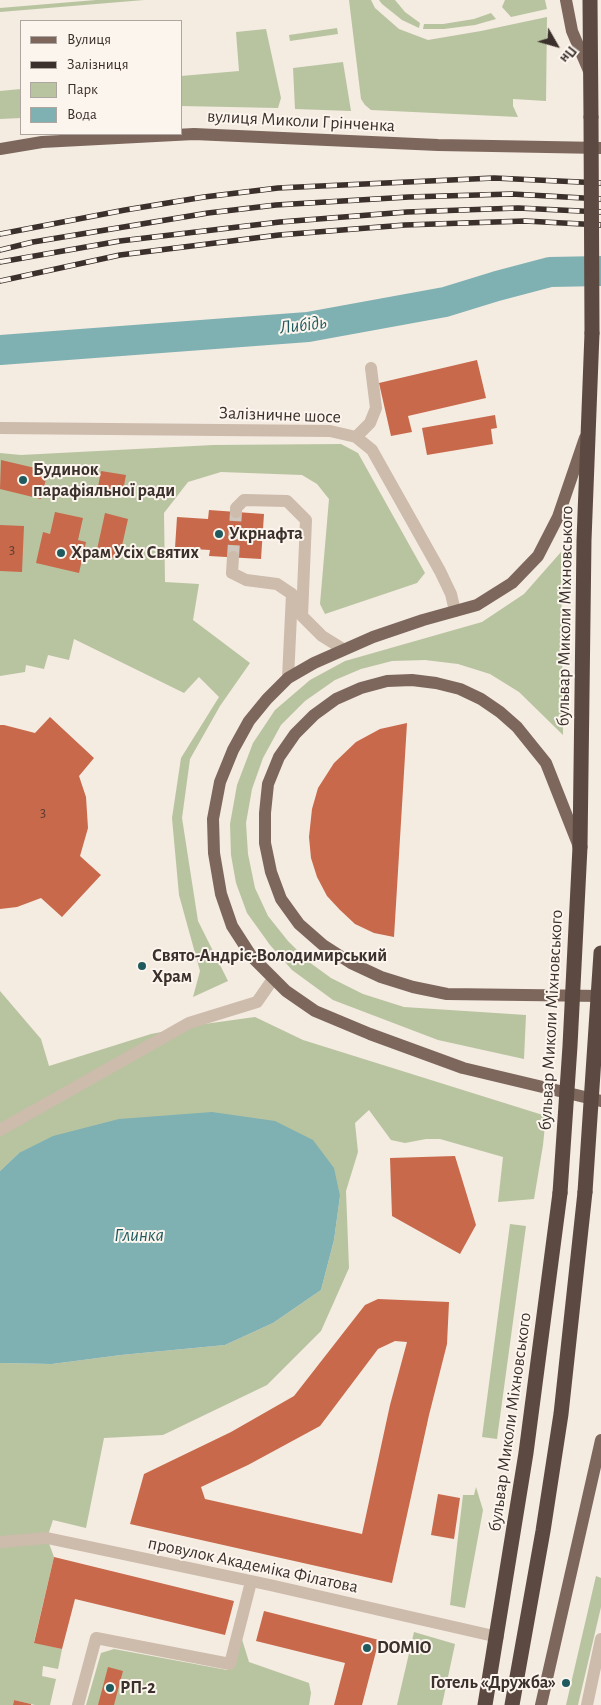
<!DOCTYPE html>
<html>
<head>
<meta charset="utf-8">
<style>
	body { margin:0 }
	#map { position:relative; width:601px; height:1705px; overflow:hidden; background:#f4ebe1; font-family:"Alegreya Sans",sans-serif }
	canvas { display:block }
	.legend { position:absolute; left:20px; top:20px; width:162px; height:115px; box-sizing:border-box; background:#fbf5ee; border:1px solid #aea6a0; margin:0; padding:6px 9px; list-style:none; font-size:15px; color:#3b302b }
	.legend li { display:flex; align-items:center; gap:10px; height:25px }
	.legend b { width:25px; border:1px solid #aea6a0 }
	.north { position:absolute; left:531px; top:20px; width:50px; height:50px; -webkit-text-stroke:4px #fbf5ee; paint-order:stroke; rotate:128deg; font-size:14px; font-weight:700; line-height:20px; text-align:center; color:#3b302b }
	.north::after { content:''; display:block; margin:auto; width:18px; height:22px; background:#3b302b; clip-path:polygon(50% 0,100% 100%,50% 72%,0 100%) }
</style>
</head>
<body>
<div id="map">
<canvas width="601" height="1705"></canvas>
<ul class="legend">
<li><b style="height:6px;background:#7d675c"></b>Вулиця</li>
<li><b style="height:6px;background:#3b302b"></b>Залізниця</li>
<li><b style="height:14px;background:#b8c4a0"></b>Парк</li>
<li><b style="height:14px;background:#7fb0b2"></b>Вода</li>
</ul>
<div class="north">Пн</div>
</div>
<script>
const context = document.querySelector('canvas').getContext('2d');
context.lineJoin = 'round';
function fill(path, color) {
  context.fillStyle = color;
  context.fill(path, 'evenodd');
}
function poly(rows) {
  const path = new Path2D();
  for (const r of rows) {
    path.moveTo(r[0], r[1]);
    for (let i = 2; i < r.length; i += 2) path.lineTo(r[i], r[i + 1]);
  }
  return path;
}
function strokePath(path, color, width, dash) {
  context.strokeStyle = color;
  context.lineWidth = width;
  context.lineCap = dash ? 'butt' : 'round';
  context.setLineDash(dash || []);
  context.stroke(path);
}
function write(font, color, halo, rows, align = 'center') {
  context.font = font + ' "Alegreya Sans",sans-serif';
  context.lineWidth = 4;
  context.setLineDash([]);
  context.textBaseline = 'middle';
  context.strokeStyle = halo;
  context.fillStyle = color;
  for (const [text, x, y, turn = 0] of rows) {
    context.save();
    context.translate(x, y);
    context.rotate((+turn || 0) * Math.PI / 180);
    context.textAlign = isNaN(turn) ? turn : align;
    if (halo) context.strokeText(text, 0, 0);
    context.fillText(text, 0, 0);
    context.restore();
  }
}
const green = poly([
	[96,0,144,0,0,12,0,8],
	[349,0,371,0,375,8,399,29,428,40,481,31,547,17,546,101,513,99,513,106,518,117,371,110,365,105,361,99],
	[379,0,395,0,405,12,420,23,419,28,402,20,382,4],
	[505,0,545,0,547,9,511,17,502,7],
	[491,13,496,19,475,25,444,29,423,29,424,24,443,24,474,19],
	[337,28,338,34,290,41,289,35],
	[266,29,281,98,278,108,181,106,181,76,239,71,236,32],
	[343,62,351,111,295,109,293,68],
	[21,89,21,118,0,119,0,91],
	[341,444,358,453,425,573,417,583,325,614,320,604,329,499,317,484,302,475,221,472,188,482,164,513,165,582,199,584,193,620,250,663,220,706,190,759,182,818,198,921,228,981,193,997,200,971,179,895,172,818,181,758,219,697,199,677,184,693,74,639,69,660,48,655,44,669,26,665,25,672,0,676,0,453,21,455,213,445],
	[561,552,563,735,519,692,490,674,458,664,425,660,392,661,361,669,335,680,305,701,281,725,263,758,252,789,246,823,248,854,255,888,268,916,288,941,309,962,331,978,363,994,404,1007,526,1015,524,1059,438,1040,333,1000,292,970,270,945,247,913,236,883,231,855,230,824,237,785,253,743,275,710,310,680,345,661,482,622,524,594],
	[0,991,41,1039,49,1066,151,1034,197,1025,255,1017,303,1040,546,1116,543,1145,534,1199,498,1202,503,1157,440,1139,426,1139,405,1143,391,1140,369,1110,355,1123,358,1152,346,1191,349,1268,321,1331,267,1385,163,1435,104,1438,86,1528,53,1520,47,1538,54,1557,34,1642,62,1649,58,1669,43,1666,42,1676,56,1679,50,1705,35,1705,14,1700,13,1705,0,1705,0,1363,52,1364,121,1355,225,1345,273,1323,321,1290,334,1240,340,1196,19,1153,0,1171],
	[510,1224,526,1226,497,1439,482,1437],
	[476,1487,483,1510,465,1608,450,1605,463,1495,474,1495],
	[596,1576,601,1578,601,1607,578,1705,566,1705],
	[414,1632,455,1644,442,1705,397,1705],
	[240,1633,249,1662,309,1683,311,1693,309,1705,86,1705,101,1653,114,1649,227,1670,232,1667]
]);
const water = poly([
	[212,1112,275,1121,313,1140,334,1168,340,1196,334,1240,321,1290,273,1323,225,1345,121,1355,52,1364,0,1363,0,1171,19,1153,53,1136,119,1119]
]);
const river = poly([
	[0,350,308,327,445,302,497,286,550,272,601,271]
]);
const building = poly([
	[477,360,486,398,408,416,412,432,391,436,379,383],
	[495,415,497,428,491,429,493,444,427,455,422,428],
	[1,460,48,471,41,499,0,489],
	[101,471,126,475,123,491,98,487],
	[209,510,264,514,261,559,209,556,210,550,175,548,177,517,208,519],
	[55,512,83,518,78,540,86,542,79,573,36,563,43,532,50,534],
	[105,513,128,519,119,559,96,554],
	[0,525,24,526,22,572,0,571],
	[50,717,94,758,79,776,86,797,88,828,80,856,101,875,62,917,41,898,17,907,0,909,0,725,4,725,35,733],
	[407,723,394,937,374,933,355,924,340,910,327,896,317,877,311,858,309,837,312,809,318,788,334,763,356,742,380,729],
	[455,1156,476,1225,460,1254,392,1216,390,1158],
	[378,1299,449,1302,447,1344,429,1415,392,1583,130,1524,144,1474,231,1432,294,1396,365,1305],
	[395,1341,407,1342,390,1405,362,1534,205,1499,201,1487,248,1465,320,1426,378,1349],
	[438,1494,460,1498,454,1539,431,1535],
	[54,1557,234,1601,225,1635,75,1599,62,1649,34,1643],
	[264,1611,379,1640,362,1705,334,1705,345,1663,256,1641],
	[108,1667,123,1671,114,1705,98,1705],
	[14,1700,31,1704,31,1705,13,1705]
]);
const minorTunnel = poly([
	[233,557,236,512]
]);
const minor = poly([
	[0,428,330,431,356,437,372,450,440,571,451,594,455,611],
	[356,437,370,423,376,408,371,368],
	[236,512,236,508,244,500,287,501,306,520,302,616,322,636,343,649],
	[233,557,232,573,246,580,277,584,292,594,288,678],
	[0,1130,189,1023,257,1002,273,979],
	[0,1542,47,1538,270,1585,498,1637],
	[78,1705,96,1638,230,1664,251,1582],
	[587,1705,601,1639]
]);
const major = poly([
	[566,0,572,31,589,71],
	[0,149,42,142,194,134,438,145,601,148],
	[585,438,558,517,538,556,512,583,477,605,423,620,373,637,314,663,288,678,267,699,249,721,233,750,220,782,213,819,214,853,221,894,232,926,252,957,286,991,315,1011,370,1034,463,1068,601,1101],
	[578,844,546,763,517,727,500,712,481,699,460,689,436,683,412,680,387,681,361,688,336,699,314,715,295,734,279,757,268,784,265,813,265,843,271,872,281,899,299,924,323,945,351,963,381,977,413,987,447,994,601,996],
	[541,1705,601,1440]
]);
const highway = poly([
	[590,0,591,117],
	[580,847,584,540,592,333],
	[485,1705,526,1453,560,1193],
	[512,1705,543,1531,561,1414,585,1192]
]);
const rail = poly([
	[0,234,125,210,204,197,278,188,494,178,601,183],
	[0,250,33,242,208,213,276,205,409,197,512,194,601,199],
	[0,262,120,241,280,222,407,212,518,208,601,212],
	[0,281,120,255,279,235,405,225,525,221,601,225]
]);
const highwayBridge = poly([
	[591,117,592,333],
	[585,1192,601,953],
	[560,1193,570,1046,580,847]
]);
const markers = [
	[23,480,5,"#1f5a5e"],
	[219,534,5,"#1f5a5e"],
	[61,553,5,"#1f5a5e"],
	[142,966,5,"#1f5a5e"],
	[367,1648,5,"#1f5a5e"],
	[566,1683,5,"#1f5a5e"],
	[110,1688,5,"#1f5a5e"]
];
const numberNames = [
	["3",12,549],
	["3",43,812]
];
const streetNames = [
	["вулиця Миколи Грінченка",301,121,3],
	["Залізничне шосе",280,415,2],
	["бульвар Миколи Міхновського",565,616,-89],
	["бульвар Миколи Міхновського",551,1020,-87],
	["бульвар Миколи Міхновського",510,1422,-82],
	["провулок Академіка Філатова",253,1565,12]
];
const poiNames = [
	["Будинок",33,470],
	["парафіяльної ради",33,491],
	["Укрнафта",229,534],
	["Храм Усіх Святих",71,553],
	["Свято-Андріє-Володимирський",152,956],
	["Храм",152,977],
	["DOMIO",377,1648],
	["Готель «Дружба»",556,1683,"right"],
	["РП-2",120,1688]
];
const waterNames = [
	["Либідь",303,325,-7],
	["Глинка",139,1235]
];
fill(green, '#b8c4a0');
fill(water, '#7fb0b2');
strokePath(river, '#7fb0b2', 30);
fill(building, '#c8694b');
strokePath(minorTunnel, '#cfc6bd', 12, [12, 6]);
strokePath(minor, '#cdbbac', 12);
strokePath(major, '#7d675c', 12);
strokePath(highway, '#5c4a42', 15);
strokePath(rail, '#3b302b', 5.5);
strokePath(rail, '#fbf5ee', 4, [11]);
strokePath(highwayBridge, '#5c4a42', 15);
for (const [x, y, r, color] of markers) {
  const dot = new Path2D();
  dot.arc(x, y, r, 0, 2 * Math.PI);
  context.fillStyle = color;
  context.fill(dot);
  strokePath(dot, '#fbf5ee', 2);
}
write('15px', '#5e3e33', null, numberNames);
write('18px', '#3b302b', '#fbf5ee', streetNames);
write('bold 18px', '#3b302b', '#fbf5ee', poiNames, 'left');
write('italic 19px', '#1f5a5e', '#fbf5ee', waterNames);
</script>
</body>
</html>
